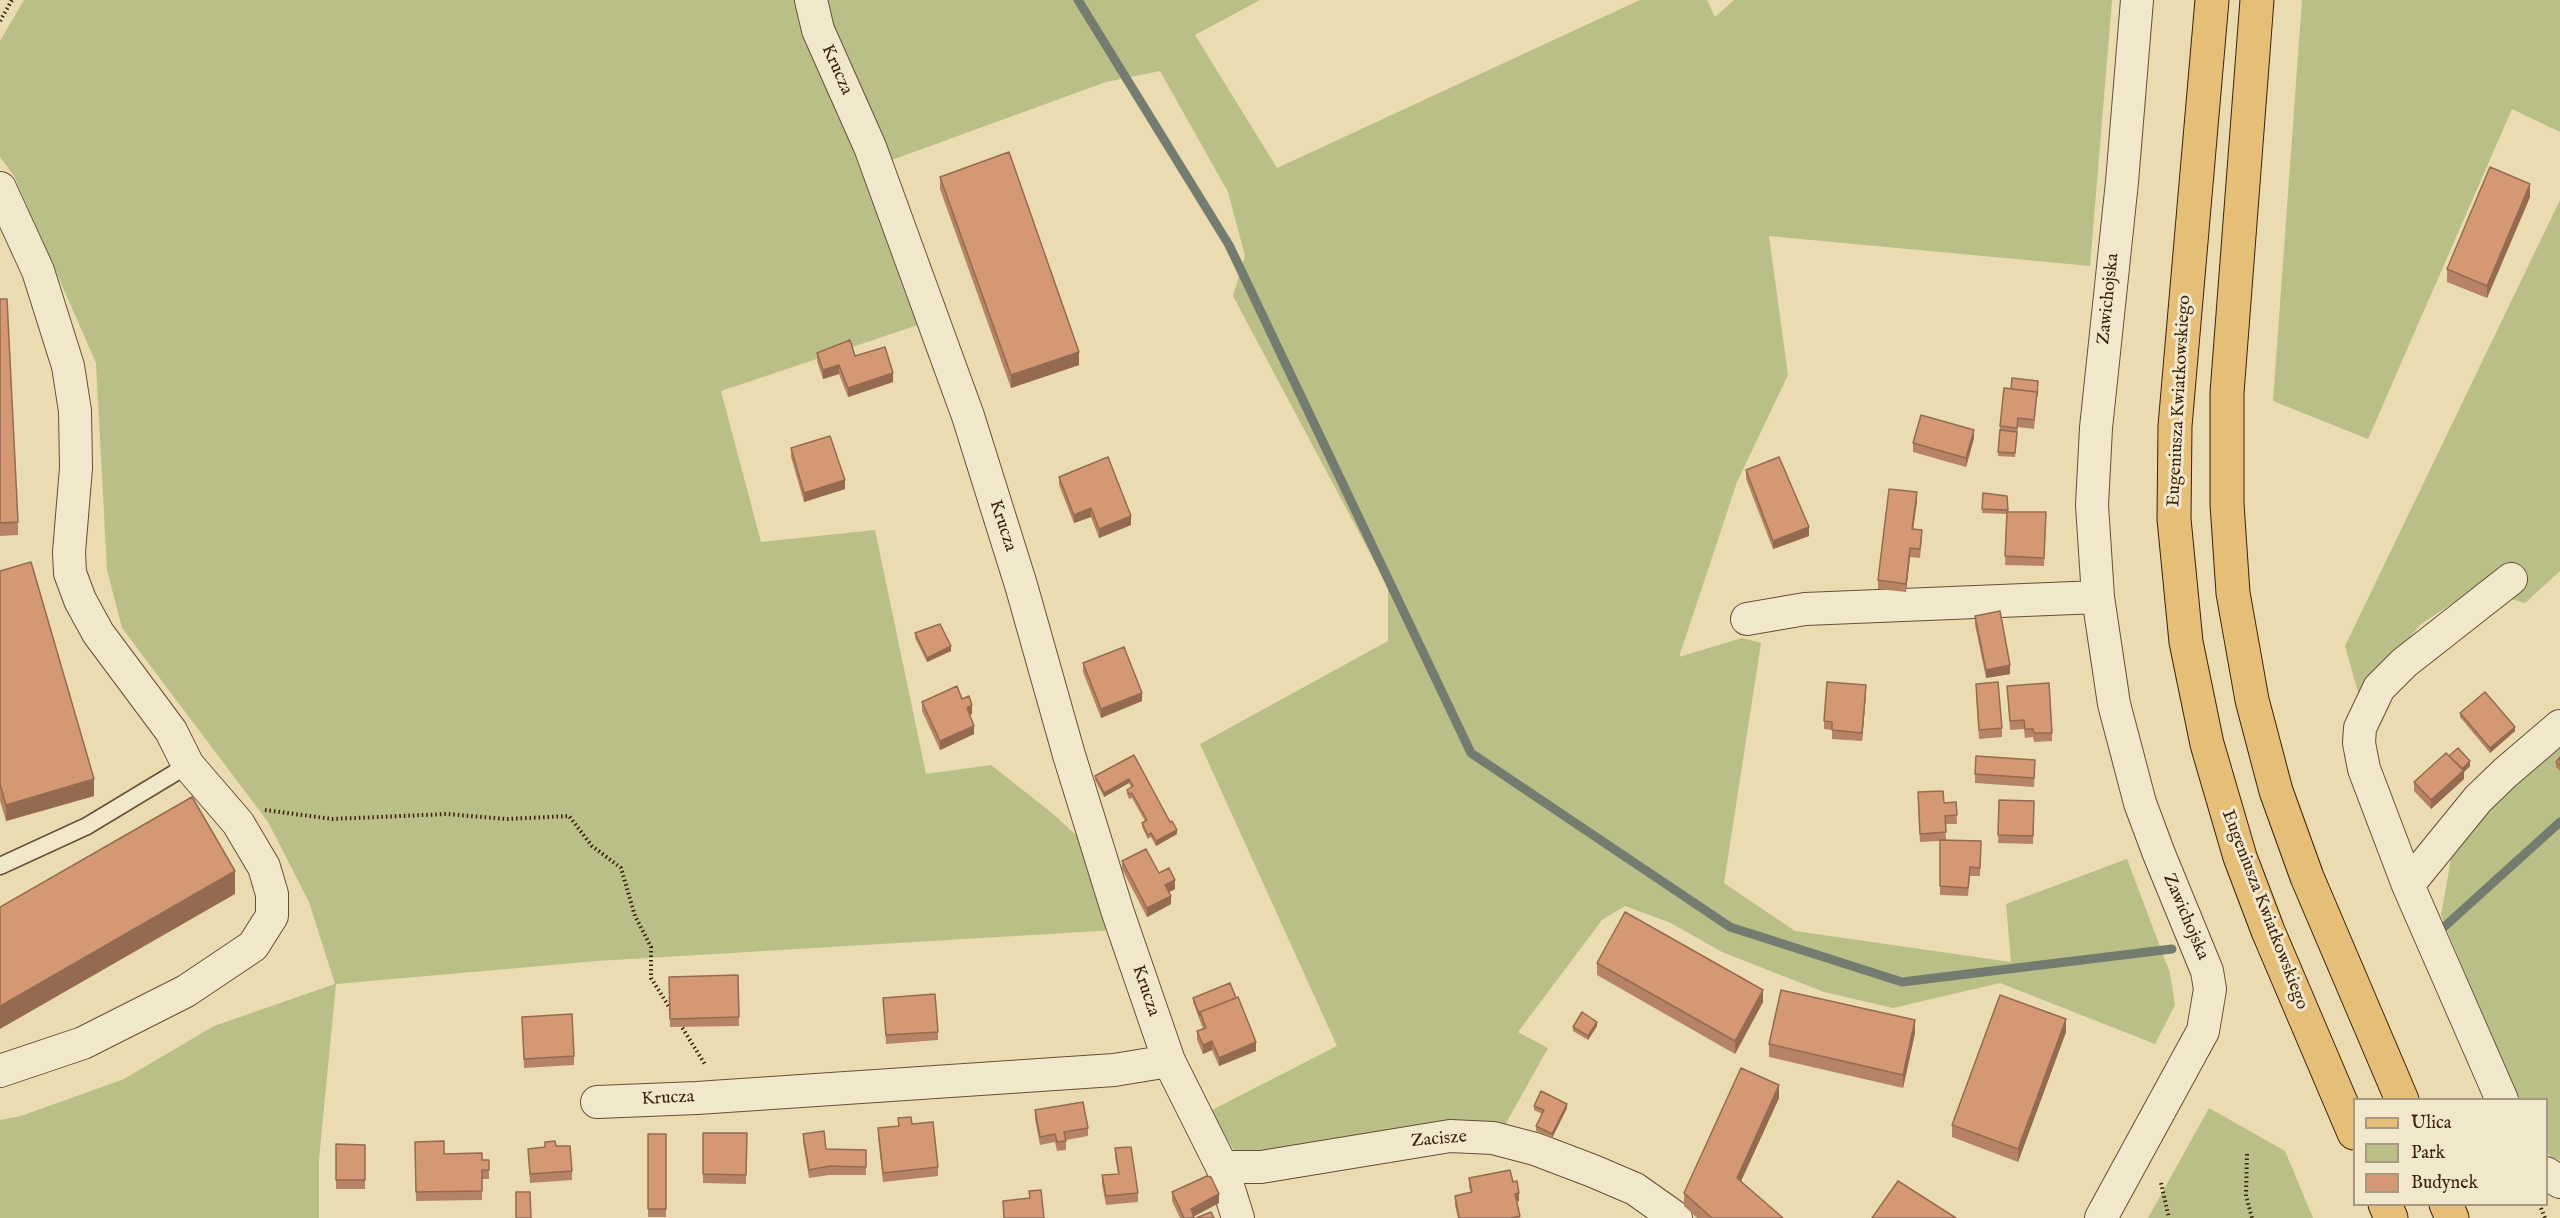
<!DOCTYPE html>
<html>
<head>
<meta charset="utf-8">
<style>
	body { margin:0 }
	#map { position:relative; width:2560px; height:1218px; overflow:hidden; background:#eadbb0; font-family:"IM FELL English",serif }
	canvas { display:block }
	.legend { position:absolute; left:2353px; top:1098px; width:195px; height:108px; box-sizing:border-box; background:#f1e8cc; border:2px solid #a99880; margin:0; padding:8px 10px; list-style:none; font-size:18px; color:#3d1f0d }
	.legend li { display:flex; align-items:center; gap:12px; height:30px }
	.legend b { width:30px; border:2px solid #a99880 }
</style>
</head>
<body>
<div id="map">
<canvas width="2560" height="1218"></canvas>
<ul class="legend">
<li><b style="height:8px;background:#e5be78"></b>Ulica</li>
<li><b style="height:16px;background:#babf88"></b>Park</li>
<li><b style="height:16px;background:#d49974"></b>Budynek</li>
</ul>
</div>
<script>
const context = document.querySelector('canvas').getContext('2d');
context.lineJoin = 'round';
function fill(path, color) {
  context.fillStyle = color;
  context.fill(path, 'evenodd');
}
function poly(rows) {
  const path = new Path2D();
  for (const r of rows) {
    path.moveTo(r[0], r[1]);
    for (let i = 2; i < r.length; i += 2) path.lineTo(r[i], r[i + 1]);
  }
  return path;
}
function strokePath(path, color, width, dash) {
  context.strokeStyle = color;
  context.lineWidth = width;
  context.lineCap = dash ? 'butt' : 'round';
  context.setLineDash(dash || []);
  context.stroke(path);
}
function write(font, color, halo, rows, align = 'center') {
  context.font = font + ' "IM FELL English",serif';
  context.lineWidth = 6;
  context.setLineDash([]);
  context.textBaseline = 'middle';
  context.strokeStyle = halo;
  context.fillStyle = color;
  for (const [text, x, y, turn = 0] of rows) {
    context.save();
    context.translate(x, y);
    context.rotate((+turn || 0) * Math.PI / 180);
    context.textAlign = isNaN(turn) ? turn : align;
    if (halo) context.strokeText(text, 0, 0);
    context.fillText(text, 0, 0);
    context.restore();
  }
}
const green = poly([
	[24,0,804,0,927,322,721,391,761,542,875,530,926,774,991,765,1052,813,1090,848,1115,930,597,961,336,984,319,1159,319,1218,0,1218,0,1120,21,1116,124,1079,214,1026,335,984,309,902,268,822,122,628,107,570,96,363,14,176,0,157,0,41],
	[825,0,1260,0,1195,35,1277,168,1640,0,1707,0,1715,17,1734,0,2112,0,2090,266,1769,236,1788,375,1737,482,1679,657,1742,638,1761,643,1724,883,1795,931,2011,962,2006,904,2127,859,2170,973,2175,1005,2155,1044,2000,983,1893,1008,1824,992,1722,952,1671,923,1625,906,1602,920,1518,1032,1548,1048,1504,1127,1252,1163,1234,1150,1210,1111,1337,1046,1200,744,1388,641,1388,587,1233,296,1245,256,1228,192,1160,71,1106,82,889,161,831,21],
	[2302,0,2560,0,2560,132,2512,109,2368,439,2273,401],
	[2560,200,2560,571,2525,603,2474,589,2421,624,2391,659,2361,703,2345,646],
	[2560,745,2560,1160,2553,1158,2547,1152,2546,1100,2517,1099,2441,915,2454,842],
	[2209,1108,2285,1151,2313,1218,2148,1218]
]);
const stream = poly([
	[1078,0,1229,245,1471,753,1730,927,1902,982,2172,949],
	[2444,927,2560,822]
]);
const path = poly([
	[0,21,12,0],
	[265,810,332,819,447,814,507,819,569,816,592,846,621,868,635,916,651,947,651,978,671,1010],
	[680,1024,706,1066],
	[2247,1154,2246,1196,2252,1218],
	[2161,1183,2169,1218],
	[2541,1208,2545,1218]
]);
const service = poly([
	[0,866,87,826,188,765]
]);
const minor = poly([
	[811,0,818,30,870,147,968,416,1021,585,1069,755,1117,910,1169,1061,1222,1167,1238,1218],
	[0,188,38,271,68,366,75,411,76,468,69,552,70,573,80,600,98,633,171,731,188,765,238,823,264,867,272,894,272,916,253,946,186,991,83,1043,0,1071],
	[1747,619,1805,609,2098,597],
	[2408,885,2478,799,2505,773,2560,726],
	[2502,1100,2408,885,2364,769,2359,743,2360,728,2379,688,2404,663,2511,579],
	[597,1102,697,1098,1114,1070,1169,1061],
	[1222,1167,1261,1167,1450,1136,1493,1138,1535,1149,1593,1171,1635,1189,1676,1218],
	[2546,1173,2560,1182],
	[2101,1218,2203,1031,2210,989,2207,971,2159,854,2140,803,2114,704,2098,597,2092,505,2096,428,2122,182,2137,0]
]);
const primary = poly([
	[2212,0,2175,426,2174,519,2186,642,2207,744,2240,857,2268,931,2354,1133],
	[2257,0,2227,393,2227,504,2233,593,2252,700,2276,791,2307,877,2402,1100],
	[2385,1204,2391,1218],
	[2446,1204,2452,1218]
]);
const wall = poly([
	[940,177,1079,365,1011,388,940,189],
	[2530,197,2487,298,2447,282,2447,269],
	[0,299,18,522,18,535,0,536],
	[817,353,855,356,893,382,848,397,839,374,823,379,817,361],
	[2038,385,2034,429,2018,427,2015,457,1998,456,2000,426,2011,389],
	[1974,438,1966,467,1913,452,1913,443],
	[791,448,845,489,804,502,791,457],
	[1746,470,1809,536,1773,549,1746,479],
	[1059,477,1131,525,1099,538,1091,517,1074,523,1059,485],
	[1983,493,2007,496,2008,512,2046,512,2044,566,2005,565,2007,514,1982,513],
	[1917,501,1913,529,1922,538,1920,558,1910,557,1906,592,1878,589,1878,580],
	[0,571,94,796,6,821,0,801],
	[1975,616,2010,674,1986,678,1975,625],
	[915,633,951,651,927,662,915,638],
	[1083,663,1142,701,1101,718,1083,672],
	[2007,686,2052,733,2052,741,2034,742,2033,737,2025,738,2024,729,2010,730],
	[1976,693,2002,728,2002,737,1979,739],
	[1866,694,1862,741,1832,739,1832,730,1824,729,1824,721],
	[962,699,972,714,970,715,974,734,940,750,922,711,922,702],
	[2460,713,2515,731,2490,753,2460,717],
	[1134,755,1177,834,1156,846,1151,837,1148,839,1142,827,1142,823,1145,821,1132,798,1129,799,1127,794,1127,790,1131,787,1129,783,1104,797,1095,780,1095,776],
	[2449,756,2470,766,2464,772,2464,779,2431,809,2414,791,2414,782],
	[2560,757,2560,771,2556,767,2556,762],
	[2035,769,2034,787,1975,783,1975,774],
	[1999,800,2034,801,2033,844,1998,843],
	[1918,801,1944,803,1956,802,1957,824,1945,824,1946,840,1981,850,1980,876,1970,876,1968,896,1940,895,1940,841,1920,842],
	[1122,861,1159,873,1175,889,1169,892,1171,904,1147,917,1122,869],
	[1597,963,1763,1002,1735,1054,1597,975],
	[738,975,739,1026,670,1027,669,977],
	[883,998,938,1032,938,1040,886,1044],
	[1193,998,1256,1051,1219,1066,1212,1050,1203,1054,1197,1040,1197,1031,1203,1029,1193,1002],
	[522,1017,574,1056,574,1065,524,1068],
	[1597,1026,1588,1040,1573,1031,1573,1027],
	[2066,1032,2018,1162,1952,1137,1952,1125],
	[1915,1033,1903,1088,1769,1057,1769,1044],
	[1779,1098,1741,1181,1783,1218,1697,1218,1684,1206,1684,1193],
	[1534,1106,1567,1108,1552,1138,1536,1131,1536,1126,1542,1114,1534,1110],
	[1035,1110,1088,1128,1088,1136,1066,1140,1066,1150,1057,1151,1055,1142,1040,1145,1035,1119],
	[898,1118,912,1124,938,1167,938,1176,883,1182,878,1137,878,1128,898,1126],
	[703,1133,747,1133,746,1184,703,1183],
	[648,1134,666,1134,666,1217,648,1217],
	[803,1134,826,1149,866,1150,866,1175,829,1175,809,1178,803,1142],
	[415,1142,444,1154,482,1160,489,1170,489,1179,482,1179,482,1200,416,1201],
	[336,1144,365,1145,365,1189,336,1189],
	[556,1146,572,1171,572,1180,530,1183,528,1149],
	[1115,1148,1138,1193,1138,1202,1106,1205,1102,1184,1102,1175,1118,1174,1115,1157],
	[1469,1178,1513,1182,1519,1201,1517,1202,1520,1218,1458,1218,1455,1205,1455,1196,1471,1192,1469,1187],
	[1172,1192,1219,1203,1194,1216,1194,1218,1180,1218,1172,1201]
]);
const shadedWall = poly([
	[2530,184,2530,197,2487,298,2487,286],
	[1079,352,1079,365,1011,388,1011,375],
	[839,365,839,374,823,379,823,370],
	[893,373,893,382,848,397,848,388],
	[1974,430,1974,438,1966,467,1966,458],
	[845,480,845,489,804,502,804,493],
	[1917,492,1917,501,1912,538,1912,529],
	[1091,508,1091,517,1074,523,1074,515],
	[1131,516,1131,525,1099,538,1099,529],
	[1809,527,1809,536,1773,549,1773,541],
	[1910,548,1910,557,1906,592,1906,584],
	[951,646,951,651,927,662,927,658],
	[2010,665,2010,674,1986,678,1986,670],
	[1866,685,1866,694,1862,741,1862,733],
	[1142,693,1142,701,1101,718,1101,709],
	[972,705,972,714,967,716,967,708],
	[974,726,974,734,940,750,940,741],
	[2515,727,2515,731,2490,753,2490,748],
	[2470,761,2470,766,2464,772,2464,779,2431,809,2431,800],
	[94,779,94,796,6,821,6,805],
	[1129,779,1129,783,1104,797,1104,793],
	[1177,830,1177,834,1156,846,1156,841],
	[235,871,235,894,0,1029,0,1006],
	[1175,880,1175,889,1165,894,1165,885],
	[1171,896,1171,904,1147,917,1147,908],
	[1763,990,1763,1002,1735,1054,1735,1041],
	[2066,1019,2066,1032,2018,1162,2018,1149],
	[1915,1020,1915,1033,1903,1088,1903,1075],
	[1597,1022,1597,1026,1588,1040,1588,1036],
	[1212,1041,1212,1050,1203,1054,1203,1045],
	[1256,1042,1256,1051,1219,1066,1219,1058],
	[1779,1085,1779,1098,1737,1190,1737,1178],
	[1567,1104,1567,1108,1552,1138,1552,1134],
	[1519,1193,1519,1201,1515,1202,1515,1194],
	[1219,1194,1219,1203,1191,1218,1191,1209]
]);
const building = poly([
	[1009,152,1079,352,1011,375,940,177,1009,152],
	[2490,167,2530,184,2487,286,2447,269,2490,167],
	[0,299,7,299,18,522,0,523,0,299],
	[850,340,855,356,885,347,893,373,848,388,839,365,823,370,817,353,850,340],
	[2012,378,2038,381,2037,396,2037,392,2011,389,2012,378],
	[2004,388,2037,392,2034,420,2018,418,2017,428,2000,426,2004,388],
	[1921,415,1974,430,1966,458,1913,443,1921,415],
	[2000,430,2017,432,2015,453,1998,452,2000,430],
	[830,436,845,480,804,493,791,448,830,436],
	[1108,457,1131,516,1099,529,1091,508,1074,515,1059,477,1108,457],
	[1779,457,1809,527,1773,541,1746,470,1779,457],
	[1889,489,1917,492,1912,529,1922,530,1920,549,1910,548,1906,584,1878,580,1889,489],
	[1983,493,2007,496,2008,510,1982,509,1983,493],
	[2007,512,2046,512,2044,558,2005,556,2007,512],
	[31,562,94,779,6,805,0,784,0,571,31,562],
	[2000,611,2010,665,1986,670,1975,616,2000,611],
	[940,624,951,646,927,658,915,633,940,624],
	[1124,647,1142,693,1101,709,1083,663,1124,647],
	[1827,682,1866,685,1862,733,1832,730,1832,722,1824,721,1827,682],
	[1998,682,2002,728,1979,730,1976,684,1998,682],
	[2049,683,2052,733,2034,733,2033,729,2025,729,2024,720,2010,721,2007,686,2049,683],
	[957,686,962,699,969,696,972,705,967,708,974,726,940,741,922,702,957,686],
	[2485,692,2515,727,2490,748,2460,713,2485,692],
	[2458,748,2470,761,2462,769,2449,756,2458,748],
	[2446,753,2464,770,2431,800,2414,782,2446,753],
	[1134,755,1170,822,1172,821,1177,830,1156,841,1151,833,1148,835,1142,823,1147,820,1132,793,1129,794,1127,790,1133,786,1129,779,1104,793,1095,776,1134,755],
	[1976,756,2035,760,2034,778,1975,774,1976,756],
	[2560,757,2560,766,2556,762,2560,757],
	[1943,791,1944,803,1956,802,1957,815,1945,816,1946,832,1920,834,1918,792,1943,791],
	[192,797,235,871,0,1006,0,907,192,797],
	[1999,800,2034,801,2033,836,1998,835,1999,800],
	[1940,840,1981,841,1980,868,1970,867,1968,888,1940,886,1940,840],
	[1146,849,1159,873,1169,868,1175,880,1165,885,1171,896,1147,908,1122,861,1146,849],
	[1625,912,1763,990,1735,1041,1597,963,1625,912],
	[738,975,739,1017,670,1019,669,977,738,975],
	[1230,983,1236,998,1200,1012,1200,1016,1193,998,1230,983],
	[1781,990,1915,1020,1903,1075,1769,1044,1781,990],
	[935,994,938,1032,886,1035,883,998,935,994],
	[2000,995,2066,1019,2018,1149,1952,1125,2000,995],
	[1238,997,1256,1042,1219,1058,1212,1041,1203,1045,1197,1031,1206,1028,1200,1012,1238,997],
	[1582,1012,1597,1022,1588,1036,1573,1027,1582,1012],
	[572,1014,574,1056,524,1059,522,1017,572,1014],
	[1741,1068,1779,1085,1737,1178,1783,1218,1712,1218,1684,1193,1741,1068],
	[1541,1091,1567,1104,1552,1134,1536,1126,1544,1110,1534,1106,1541,1091],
	[1083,1102,1088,1128,1064,1132,1066,1141,1057,1142,1055,1134,1040,1137,1035,1110,1083,1102],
	[911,1117,912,1124,933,1122,938,1167,883,1173,878,1128,899,1126,898,1118,911,1117],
	[824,1131,826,1149,866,1150,866,1167,829,1166,809,1170,803,1134,824,1131],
	[703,1133,747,1133,746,1175,703,1174,703,1133],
	[648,1134,666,1134,666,1209,648,1209,648,1134],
	[444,1141,444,1154,482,1153,482,1160,489,1160,489,1170,482,1170,482,1191,416,1192,415,1142,444,1141],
	[555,1141,556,1146,570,1146,572,1171,530,1174,528,1149,545,1147,545,1142,555,1141],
	[336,1144,365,1145,365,1180,336,1180,336,1144],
	[1131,1147,1138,1193,1106,1196,1102,1175,1119,1174,1115,1148,1131,1147],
	[1510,1170,1513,1182,1517,1181,1519,1193,1515,1194,1520,1216,1511,1218,1459,1218,1455,1196,1472,1192,1469,1178,1510,1170],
	[1207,1176,1211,1177,1219,1194,1191,1209,1194,1217,1191,1218,1184,1218,1172,1192,1207,1176],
	[1898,1181,1956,1218,1872,1218,1898,1181],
	[1041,1190,1044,1218,1004,1218,1003,1201,1030,1198,1029,1191,1041,1190],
	[516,1192,530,1192,531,1218,516,1218,516,1192],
	[1211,1212,1214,1218,1196,1218,1211,1212]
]);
const streetNames = [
	["Krucza",836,70,66],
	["Zawichojska",2109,299,-84],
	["Eugeniusza Kwiatkowskiego",2180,401,-87],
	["Krucza",1002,526,72],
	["Eugeniusza Kwiatkowskiego",2264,910,69],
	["Zawichojska",2185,917,67],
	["Krucza",1145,991,71],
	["Krucza",668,1099,-3],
	["Zacisze",1439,1140,-5]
];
fill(green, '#babf88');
strokePath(stream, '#747c6f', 9);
strokePath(service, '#684e36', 19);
strokePath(minor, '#684e36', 34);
strokePath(primary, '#3d1f0d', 35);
strokePath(path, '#3d1f0d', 4, [1.5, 3]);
strokePath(service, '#f1e8cc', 16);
strokePath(minor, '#f1e8cc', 32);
strokePath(primary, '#e5be78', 33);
fill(wall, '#b68464');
fill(shadedWall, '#946b51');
fill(building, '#d49974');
strokePath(building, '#946b51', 1.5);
write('18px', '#3d1f0d', '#f1e8cc', streetNames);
</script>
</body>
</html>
